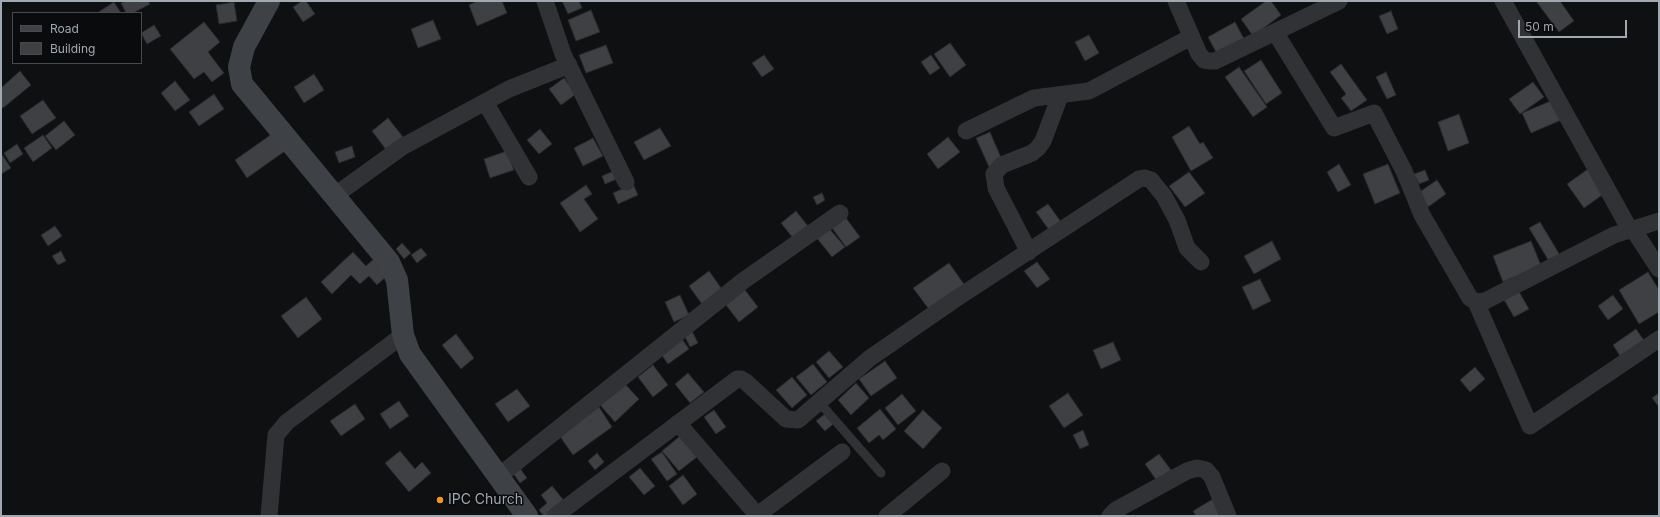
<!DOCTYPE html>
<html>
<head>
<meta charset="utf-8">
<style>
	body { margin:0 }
	#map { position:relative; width:1660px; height:517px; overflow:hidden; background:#0f1011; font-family:Inter,sans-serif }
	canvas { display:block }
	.frame { position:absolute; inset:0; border:2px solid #a0a8b2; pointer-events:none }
	.legend { position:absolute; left:12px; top:12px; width:130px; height:52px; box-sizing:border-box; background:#0a0b0c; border:1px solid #464a4e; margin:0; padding:5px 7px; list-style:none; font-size:12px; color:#a0a8b2 }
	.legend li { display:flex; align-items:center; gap:8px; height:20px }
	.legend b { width:20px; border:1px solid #464a4e }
	.scale { position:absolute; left:1518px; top:20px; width:109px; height:18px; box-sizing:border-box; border:2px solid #a0a8b2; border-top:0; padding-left:5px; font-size:12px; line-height:14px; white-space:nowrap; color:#a0a8b2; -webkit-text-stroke:3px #0a0b0c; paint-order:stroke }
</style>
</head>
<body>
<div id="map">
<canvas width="1660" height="517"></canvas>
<div class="frame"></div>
<ul class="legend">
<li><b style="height:5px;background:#3e4146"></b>Road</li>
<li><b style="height:11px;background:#3e4044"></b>Building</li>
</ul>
<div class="scale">50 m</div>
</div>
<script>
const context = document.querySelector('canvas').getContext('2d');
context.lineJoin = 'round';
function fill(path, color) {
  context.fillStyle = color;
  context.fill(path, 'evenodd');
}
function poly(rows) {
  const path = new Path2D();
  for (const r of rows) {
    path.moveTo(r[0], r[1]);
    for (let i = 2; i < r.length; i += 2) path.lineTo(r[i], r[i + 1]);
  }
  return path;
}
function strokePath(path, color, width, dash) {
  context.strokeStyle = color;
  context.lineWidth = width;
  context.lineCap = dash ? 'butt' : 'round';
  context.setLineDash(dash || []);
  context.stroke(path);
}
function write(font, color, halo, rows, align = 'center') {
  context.font = font + ' Inter,sans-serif';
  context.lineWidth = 3;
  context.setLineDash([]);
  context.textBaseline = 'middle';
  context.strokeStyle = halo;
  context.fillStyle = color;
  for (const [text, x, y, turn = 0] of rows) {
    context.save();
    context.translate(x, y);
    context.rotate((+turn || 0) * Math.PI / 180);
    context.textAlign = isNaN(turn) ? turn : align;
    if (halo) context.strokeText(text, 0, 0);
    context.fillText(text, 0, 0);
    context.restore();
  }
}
const building = poly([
	[125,1,148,1,150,4,133,13,126,13,121,3,125,1],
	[302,1,306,1,315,14,303,22,293,7,302,1],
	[477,1,502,1,507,13,477,26,469,5,477,1],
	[562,1,579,1,582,8,568,14,562,1],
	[1266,1,1271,1,1281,15,1253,36,1241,19,1266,1],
	[1536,1,1560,1,1574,21,1559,32,1536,1],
	[114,2,121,13,97,13,114,2],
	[234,2,237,21,219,24,216,5,234,2],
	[591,10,600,32,576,41,568,20,591,10],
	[1391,11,1398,29,1387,34,1379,16,1391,11],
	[433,20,441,39,418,48,411,29,433,20],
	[204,22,220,42,208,52,224,73,212,82,204,72,194,79,170,49,204,22],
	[1235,22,1244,39,1217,54,1208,37,1235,22],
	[154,25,161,36,147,44,141,33,154,25],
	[1089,35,1099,53,1085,61,1075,42,1089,35],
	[950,43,966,65,950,77,934,54,950,43],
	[606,45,613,63,586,73,579,55,606,45],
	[764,55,774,69,762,77,752,63,764,55],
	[931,55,940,68,930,75,921,62,931,55],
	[1261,60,1282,93,1266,104,1244,71,1261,60],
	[1341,64,1367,100,1351,111,1341,98,1346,94,1330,72,1341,64],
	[1239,67,1267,107,1253,117,1225,77,1239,67],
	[20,71,31,85,3,108,1,106,1,88,20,71],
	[1386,72,1396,95,1387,99,1376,77,1386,72],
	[314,74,324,90,304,103,294,87,314,74],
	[564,78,576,94,561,105,549,89,564,78],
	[175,81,190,100,175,111,161,93,175,81],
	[1533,82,1544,97,1520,114,1509,99,1533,82],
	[214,94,224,109,199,126,189,112,214,94],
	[1558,98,1566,118,1531,133,1522,113,1558,98],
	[43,100,56,118,32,134,20,116,43,100],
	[1459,114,1469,143,1448,151,1438,122,1459,114],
	[388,118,403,137,387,151,372,131,388,118],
	[64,121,75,135,56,150,45,136,64,121],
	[1189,126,1200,144,1203,142,1213,158,1191,171,1172,137,1189,126],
	[660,128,671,146,644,160,634,142,660,128],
	[540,129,552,144,539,154,527,140,540,129],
	[990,132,1002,160,989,167,976,138,990,132],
	[272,134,285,151,247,178,235,160,272,134],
	[43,135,52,148,33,162,24,148,43,135],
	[948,137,960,152,938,169,927,154,948,137],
	[593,138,603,156,583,166,574,148,593,138],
	[17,144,23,154,10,163,4,153,17,144],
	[352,146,355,157,339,163,335,152,352,146],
	[507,151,514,170,490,178,484,159,507,151],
	[1,153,11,168,1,174,1,153],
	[1339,164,1351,185,1338,192,1327,172,1339,164],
	[1388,164,1400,193,1375,204,1363,174,1388,164],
	[1588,169,1605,193,1584,208,1567,184,1588,169],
	[1425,170,1429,180,1419,184,1414,174,1425,170],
	[614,171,617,179,605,184,602,176,614,171],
	[1189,172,1205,193,1185,207,1169,186,1189,172],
	[1437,180,1446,194,1428,207,1418,193,1437,180],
	[633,184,638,195,618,204,613,193,633,184],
	[586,185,592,194,584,199,598,219,580,232,560,203,586,185],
	[822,193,825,200,817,205,813,197,822,193],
	[1048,204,1064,226,1052,234,1036,212,1048,204],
	[796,211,812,231,797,243,781,223,796,211],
	[846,218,860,237,846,247,832,228,846,218],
	[1540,222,1561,257,1550,263,1529,228,1540,222],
	[55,226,62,236,48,246,41,235,55,226],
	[828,227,845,247,832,257,816,237,828,227],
	[1272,241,1281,259,1254,274,1244,256,1272,241],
	[1531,241,1542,268,1530,270,1503,282,1493,256,1531,241],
	[402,243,411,253,404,259,396,249,402,243],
	[421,248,427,255,417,263,411,255,421,248],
	[61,251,66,261,58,265,52,256,61,251],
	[353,252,366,266,376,257,390,273,377,285,369,276,360,284,351,275,332,294,321,282,353,252],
	[1037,262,1050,279,1037,288,1024,271,1037,262],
	[949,263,966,287,931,312,913,288,949,263],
	[709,271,724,292,704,307,689,286,709,271],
	[1648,272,1659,290,1659,312,1639,324,1619,290,1648,272],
	[1260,279,1271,301,1253,310,1242,287,1260,279],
	[745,290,758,307,739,322,726,305,745,290],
	[1518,290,1529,309,1514,317,1503,298,1518,290],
	[680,295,689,315,674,322,665,302,680,295],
	[1613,295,1623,309,1608,320,1598,306,1613,295],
	[306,297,322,319,298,338,281,316,306,297],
	[1636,329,1648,346,1624,362,1613,345,1636,329],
	[692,331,698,343,690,347,684,335,692,331],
	[456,334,474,358,461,369,442,345,456,334],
	[682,339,689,349,668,364,661,354,682,339],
	[1113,342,1121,360,1101,369,1093,350,1113,342],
	[829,351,843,367,829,378,816,362,829,351],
	[885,361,897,378,871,396,859,379,885,361],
	[813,364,827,382,811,395,796,377,813,364],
	[653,365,668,385,653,397,638,377,653,365],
	[1475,367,1485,379,1470,392,1460,380,1475,367],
	[688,373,704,392,690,403,675,384,688,373],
	[792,377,807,395,792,408,776,390,792,377],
	[624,383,639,399,615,422,600,405,624,383],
	[856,383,869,398,851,415,838,400,856,383],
	[517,389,530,406,508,422,495,404,517,389],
	[1068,393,1083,415,1064,428,1049,406,1068,393],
	[1659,393,1659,407,1652,398,1659,393],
	[902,394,916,411,898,425,885,408,902,394],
	[399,401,409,416,390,429,380,414,399,401],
	[355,404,365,419,341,436,330,421,355,404],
	[599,407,612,427,573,455,559,435,599,407],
	[880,409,896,429,883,440,879,435,869,443,857,428,880,409],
	[714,410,726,427,716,434,704,417,714,410],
	[830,410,838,420,825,431,816,421,830,410],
	[923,410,942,428,923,449,904,431,923,410],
	[1083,430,1089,445,1080,449,1073,435,1083,430],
	[680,436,697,457,679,471,662,451,680,436],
	[400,451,415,469,422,462,431,473,409,492,385,463,400,451],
	[662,452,677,474,667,481,651,459,662,452],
	[597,453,604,462,595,470,588,461,597,453],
	[1159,454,1171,470,1157,481,1145,464,1159,454],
	[519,467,527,478,520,483,512,472,519,467],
	[640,468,655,486,644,495,629,477,640,468],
	[683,475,697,494,683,505,669,486,683,475],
	[552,486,570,508,561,516,544,516,539,510,547,503,541,495,552,486],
	[1213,499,1224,516,1196,516,1193,511,1213,499]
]);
const lane = poly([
	[819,402,881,473]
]);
const street = poly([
	[545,1,563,54,626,182],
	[1176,1,1199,54,1204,60,1210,61,1215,61,1339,1],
	[1503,1,1630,230],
	[1275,32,1334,128,1374,113,1404,171,1422,215,1470,298,1476,302,1485,301,1614,235,1659,221],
	[485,102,529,177],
	[966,131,1034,98,1089,91,1191,37],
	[334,196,402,147,509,89,569,65],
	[1633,229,1659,269],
	[1029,252,996,188,994,174,1002,165,1032,153,1038,148,1043,141,1060,96],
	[1476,302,1530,426,1659,339],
	[678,423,758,516],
	[499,476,743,281,840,213],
	[269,516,276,435,287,422,403,335],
	[555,516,737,379,741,379,746,382,786,419,798,420,870,358,954,300,1139,179,1145,178,1151,180,1164,196,1177,220,1187,248,1201,262],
	[756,516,842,452],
	[887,516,942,471],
	[1110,516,1116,510,1187,471,1197,468,1206,470,1212,477,1228,516]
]);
const secondary = poly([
	[269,1,244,47,239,67,242,84,389,262,397,280,403,335,410,354,527,516]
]);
const markers = [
	[440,500,4,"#f19727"]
];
const poiNames = [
	["IPC Church",448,500]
];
fill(building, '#3e4044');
strokePath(building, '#292a2d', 1);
strokePath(lane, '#303236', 9);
strokePath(street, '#303236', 17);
strokePath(secondary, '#3e4146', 22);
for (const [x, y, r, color] of markers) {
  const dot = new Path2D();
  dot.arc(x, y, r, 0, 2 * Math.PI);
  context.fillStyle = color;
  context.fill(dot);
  strokePath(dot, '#0a0b0c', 1.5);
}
write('14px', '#a0a8b2', '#0a0b0c', poiNames, 'left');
</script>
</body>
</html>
